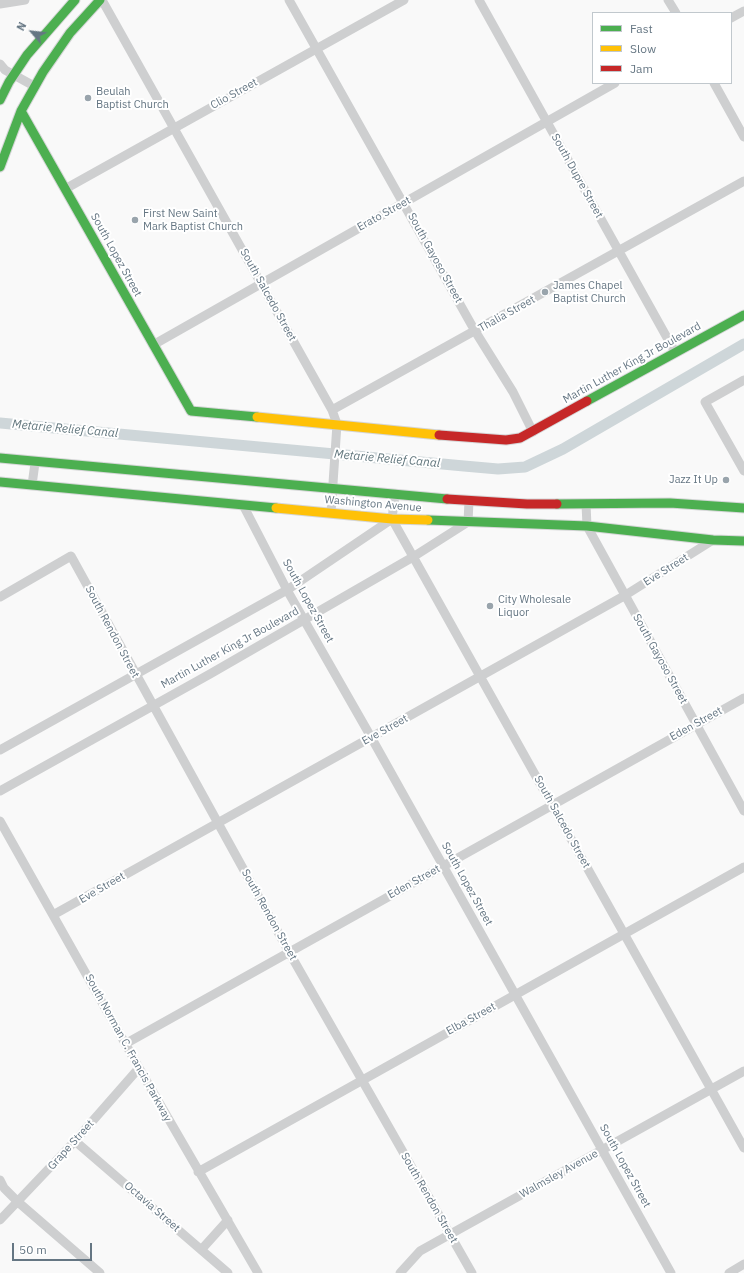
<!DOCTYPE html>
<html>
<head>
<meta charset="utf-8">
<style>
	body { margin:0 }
	#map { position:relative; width:744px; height:1273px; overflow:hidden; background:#f9f9f9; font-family:"IBM Plex Sans",sans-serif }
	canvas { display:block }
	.legend { position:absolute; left:592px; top:12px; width:140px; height:72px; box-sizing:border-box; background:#fff; border:1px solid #c1c8cd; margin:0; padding:5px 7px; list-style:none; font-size:12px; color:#657683 }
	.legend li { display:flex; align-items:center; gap:8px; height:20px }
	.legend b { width:20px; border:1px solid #c1c8cd }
	.north { position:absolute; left:12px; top:12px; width:40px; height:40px; -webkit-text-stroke:3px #fff; paint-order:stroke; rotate:298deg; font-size:11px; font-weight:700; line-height:16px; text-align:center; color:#657683 }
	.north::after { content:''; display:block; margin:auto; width:14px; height:18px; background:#657683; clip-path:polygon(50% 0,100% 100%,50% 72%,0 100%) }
	.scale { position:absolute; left:12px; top:1243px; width:80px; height:18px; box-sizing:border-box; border:2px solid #657683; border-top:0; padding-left:5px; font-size:12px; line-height:14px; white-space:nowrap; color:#657683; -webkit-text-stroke:3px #fff; paint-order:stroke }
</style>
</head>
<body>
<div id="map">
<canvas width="744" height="1273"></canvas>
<ul class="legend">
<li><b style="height:5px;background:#4caf50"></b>Fast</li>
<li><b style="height:5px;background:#ffc107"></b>Slow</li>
<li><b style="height:5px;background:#c62828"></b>Jam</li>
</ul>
<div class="north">N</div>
<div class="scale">50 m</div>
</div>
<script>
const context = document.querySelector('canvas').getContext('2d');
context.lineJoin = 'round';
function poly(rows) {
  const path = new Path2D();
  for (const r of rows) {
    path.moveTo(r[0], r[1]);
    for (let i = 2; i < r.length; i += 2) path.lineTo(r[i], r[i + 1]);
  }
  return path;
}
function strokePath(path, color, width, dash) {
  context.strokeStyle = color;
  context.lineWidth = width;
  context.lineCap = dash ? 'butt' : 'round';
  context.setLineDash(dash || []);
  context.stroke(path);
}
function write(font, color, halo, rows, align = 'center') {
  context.font = font + ' "IBM Plex Sans",sans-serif';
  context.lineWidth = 4;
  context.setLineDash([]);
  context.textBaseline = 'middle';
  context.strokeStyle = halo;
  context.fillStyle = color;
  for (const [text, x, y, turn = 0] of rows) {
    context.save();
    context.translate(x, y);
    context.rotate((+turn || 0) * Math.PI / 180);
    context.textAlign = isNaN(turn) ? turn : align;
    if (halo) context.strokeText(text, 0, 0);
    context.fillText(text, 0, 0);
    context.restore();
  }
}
const canal = poly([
	[0,423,464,466,498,469,525,467,563,449,744,344]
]);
const street = poly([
	[102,0,332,410,337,424,331,513],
	[289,0,475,331,513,392,533,432],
	[479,0,675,352],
	[668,0,676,13],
	[0,4,25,0],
	[731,18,744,11],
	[0,64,5,70,34,86],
	[714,83,744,137],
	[65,189,404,0],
	[153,345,615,83],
	[744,380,705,402,744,471],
	[332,410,744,181],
	[32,485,35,463],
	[395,494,392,519,744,1148],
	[586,504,587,526,744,811],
	[243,505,287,590,371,737,671,1273],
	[0,597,71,556,289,952,472,1273],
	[0,750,287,590,392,519],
	[0,791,210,674,413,557,468,522,469,501],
	[0,821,139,1068,258,1273],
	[53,915,624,596,713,540],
	[125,1044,744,698],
	[75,1141,228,1273],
	[198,1172,744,867],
	[0,1180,4,1188,18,1202,100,1273],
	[0,1220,75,1141,139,1068],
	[201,1250,228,1220],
	[400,1273,420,1251,744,1071],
	[729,1273,744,1264]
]);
const fast = poly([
	[0,100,9,82,27,55,75,0],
	[21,111,191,411,257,417],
	[0,167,21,111,43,72,70,33,100,0],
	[587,401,744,315],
	[0,458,447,499],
	[0,482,276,508],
	[557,504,670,503,744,508],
	[428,520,587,526,713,540,744,541]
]);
const slow = poly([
	[257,417,439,435],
	[276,508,392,519,428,520]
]);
const jam = poly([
	[439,435,506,440,520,438,587,401],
	[447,499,527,504,557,504]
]);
const markers = [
	[88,98,4,"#99a4ac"],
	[135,220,4,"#99a4ac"],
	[545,292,4,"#99a4ac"],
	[726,480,4,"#99a4ac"],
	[490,606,4,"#99a4ac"]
];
const poiNames = [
	["Beulah",96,92],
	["Baptist Church",96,105],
	["First New Saint",143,214],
	["Mark Baptist Church",143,227],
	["James Chapel",553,286],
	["Baptist Church",553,299],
	["Jazz It Up",718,480,"right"],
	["City Wholesale",498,600],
	["Liquor",498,613]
];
const streetNames = [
	["Clio Street",234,94,-29],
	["South Dupre Street",577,176,61],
	["Erato Street",384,214,-29],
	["South Lopez Street",116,255,61],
	["South Gayoso Street",435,258,61],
	["South Salcedo Street",268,295,61],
	["Thalia Street",507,314,-29],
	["Martin Luther King Jr Boulevard",632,363,-29],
	["Washington Avenue",373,504,5],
	["Eve Street",666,570,-32],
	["South Lopez Street",308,601,61],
	["South Rendon Street",112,632,62],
	["Martin Luther King Jr Boulevard",230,648,-29],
	["South Gayoso Street",660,659,61],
	["Eden Street",696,724,-29],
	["Eve Street",385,730,-29],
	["South Salcedo Street",562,822,61],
	["Eden Street",414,882,-29],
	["South Lopez Street",467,884,61],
	["Eve Street",102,888,-30],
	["South Rendon Street",269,915,61],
	["Elba Street",471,1019,-29],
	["South Norman C. Francis Parkway",128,1048,61],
	["Grape Street",71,1145,-48],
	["South Lopez Street",625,1166,61],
	["Walmsley Avenue",559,1174,-29],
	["South Rendon Street",429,1198,60],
	["Octavia Street",152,1207,41]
];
const waterNames = [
	["Metarie Relief Canal",65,429,5],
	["Metarie Relief Canal",387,459,5]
];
strokePath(canal, '#ced6d9', 11);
strokePath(fast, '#d5d6d7', 11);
strokePath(slow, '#d5d6d7', 11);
strokePath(jam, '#d5d6d7', 11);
strokePath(street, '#cecfd0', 9);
strokePath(fast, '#4caf50', 9);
strokePath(slow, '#ffc107', 9);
strokePath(jam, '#c62828', 9);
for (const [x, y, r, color] of markers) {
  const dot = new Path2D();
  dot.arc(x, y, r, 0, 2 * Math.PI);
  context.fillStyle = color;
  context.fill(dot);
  strokePath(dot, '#fff', 1.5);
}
write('11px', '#657683', '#fff', poiNames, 'left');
write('11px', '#657683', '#fff', streetNames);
write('italic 12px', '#60757c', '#fff', waterNames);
</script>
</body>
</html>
